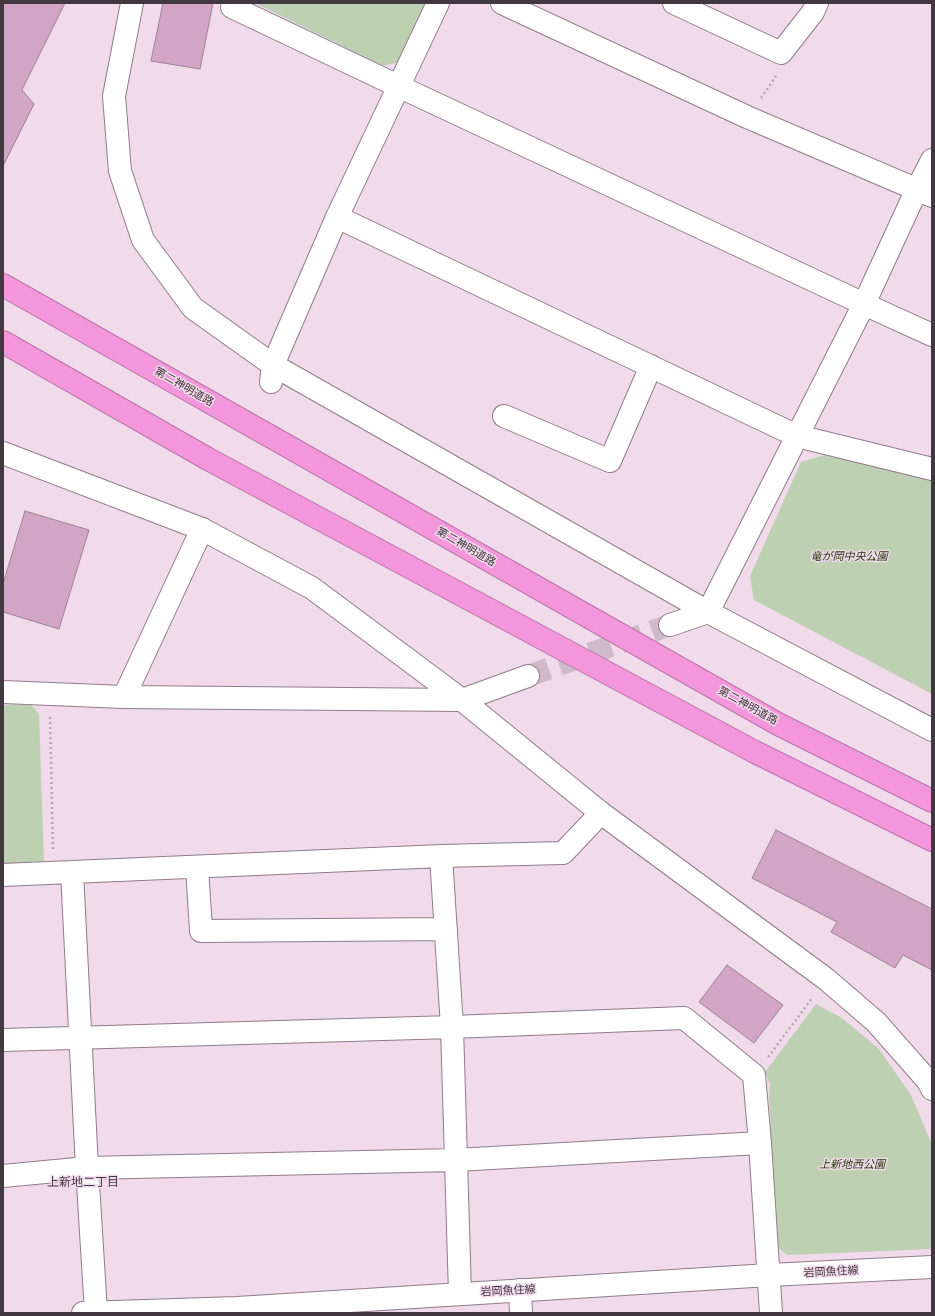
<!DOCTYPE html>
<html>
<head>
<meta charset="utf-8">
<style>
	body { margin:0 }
	#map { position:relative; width:935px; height:1316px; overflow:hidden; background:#f1daea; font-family:"Noto Serif",serif }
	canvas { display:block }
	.frame { position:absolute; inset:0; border:4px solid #42383f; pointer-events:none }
</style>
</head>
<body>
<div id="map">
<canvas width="935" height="1316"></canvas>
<div class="frame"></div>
</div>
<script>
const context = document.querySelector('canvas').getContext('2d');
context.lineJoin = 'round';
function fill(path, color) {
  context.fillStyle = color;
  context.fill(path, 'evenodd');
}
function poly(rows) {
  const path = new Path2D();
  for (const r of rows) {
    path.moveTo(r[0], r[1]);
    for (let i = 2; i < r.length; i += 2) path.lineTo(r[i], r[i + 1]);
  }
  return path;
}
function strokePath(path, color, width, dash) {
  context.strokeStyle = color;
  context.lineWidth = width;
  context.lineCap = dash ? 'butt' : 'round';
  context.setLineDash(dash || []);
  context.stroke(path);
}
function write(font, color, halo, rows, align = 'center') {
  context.font = font + ' "Noto Serif","Noto Sans JP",serif';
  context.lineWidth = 3;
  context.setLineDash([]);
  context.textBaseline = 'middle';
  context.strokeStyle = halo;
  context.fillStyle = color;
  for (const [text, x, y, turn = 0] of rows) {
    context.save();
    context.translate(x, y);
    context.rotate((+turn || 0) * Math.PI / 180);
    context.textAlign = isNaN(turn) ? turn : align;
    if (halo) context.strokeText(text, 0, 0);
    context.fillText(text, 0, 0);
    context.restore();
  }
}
const green = poly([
	[255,3,428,3,400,62,383,66],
	[828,454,932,478,932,694,754,600,750,576,801,462],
	[3,705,31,705,39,714,44,862,3,864],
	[816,1004,842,1018,879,1049,911,1095,932,1145,932,1249,788,1255,778,1248,769,1099,770,1084,765,1072]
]);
const building = poly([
	[3,3,65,3,22,90,34,104,3,166,3,3],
	[163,3,213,3,200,69,151,61,163,3],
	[25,511,89,530,59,629,3,612,3,584,25,511],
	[776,830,932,909,932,970,903,955,895,968,831,932,837,922,752,878,776,830],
	[727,965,783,1005,754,1043,699,1002,727,965]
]);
const tertiaryTunnel = poly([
	[528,676,670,625]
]);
const path = poly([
	[761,98,776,76],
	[50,717,53,850],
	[768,1057,813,997]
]);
const minor = poly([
	[234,3,232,7,398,86,864,304,932,335],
	[502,3,747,117,932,196],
	[674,3,781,53,813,12,817,3],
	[337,217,797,436,932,469],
	[271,382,273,365,337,217,438,3],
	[504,416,610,461,651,366],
	[3,692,124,697,462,700],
	[124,697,202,529],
	[441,856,452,1027,460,1294],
	[197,867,201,931,446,929],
	[3,875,72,872],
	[3,1040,452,1027,684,1018,754,1075,760,1143,771,1313],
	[3,1176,87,1168,456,1160,760,1143],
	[520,1290,521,1313],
	[96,1312,87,1168,72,872,441,856,563,853,601,813]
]);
const tertiary = poly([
	[132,3,114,96,120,171,143,240,193,308,273,365,708,612,932,730],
	[3,453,202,529,312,588,462,700,601,813,826,979,876,1022,928,1081,932,1089],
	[670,625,708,612,864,304,917,189,932,160],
	[462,700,528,676]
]);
const secondary = poly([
	[83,1313,237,1308,769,1275,932,1267]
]);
const motorway = poly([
	[3,285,778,724,932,801],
	[3,342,208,459,753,751,932,840]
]);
const streetNames = [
	["第二神明道路",184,387,30],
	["第二神明道路",466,547,30],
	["第二神明道路",748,706,29],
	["岩岡魚住線",831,1272,-3],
	["岩岡魚住線",508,1291,-3]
];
const parkNames = [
	["竜が岡中央公園",849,557],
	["上新地西公園",852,1165]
];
const neighbourhoodNames = [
	["上新地二丁目",83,1183]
];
fill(green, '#bdd0b1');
fill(building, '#d2a5c5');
strokePath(building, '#998493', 1);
strokePath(tertiaryTunnel, '#cebac8', 22, [22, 11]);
strokePath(minor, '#907c8a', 24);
strokePath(tertiary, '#907c8a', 24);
strokePath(secondary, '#907c8a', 24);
strokePath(motorway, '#b675a5', 24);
strokePath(path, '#b7a5b2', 2.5, [2, 3]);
strokePath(minor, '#fff', 22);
strokePath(tertiary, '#fff', 22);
strokePath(secondary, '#fff', 22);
strokePath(motorway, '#f496dc', 22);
write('11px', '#42383f', '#f1daea', streetNames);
write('italic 11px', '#1e3606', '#f1daea', parkNames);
write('12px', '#42383f', '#f1daea', neighbourhoodNames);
</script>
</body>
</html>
